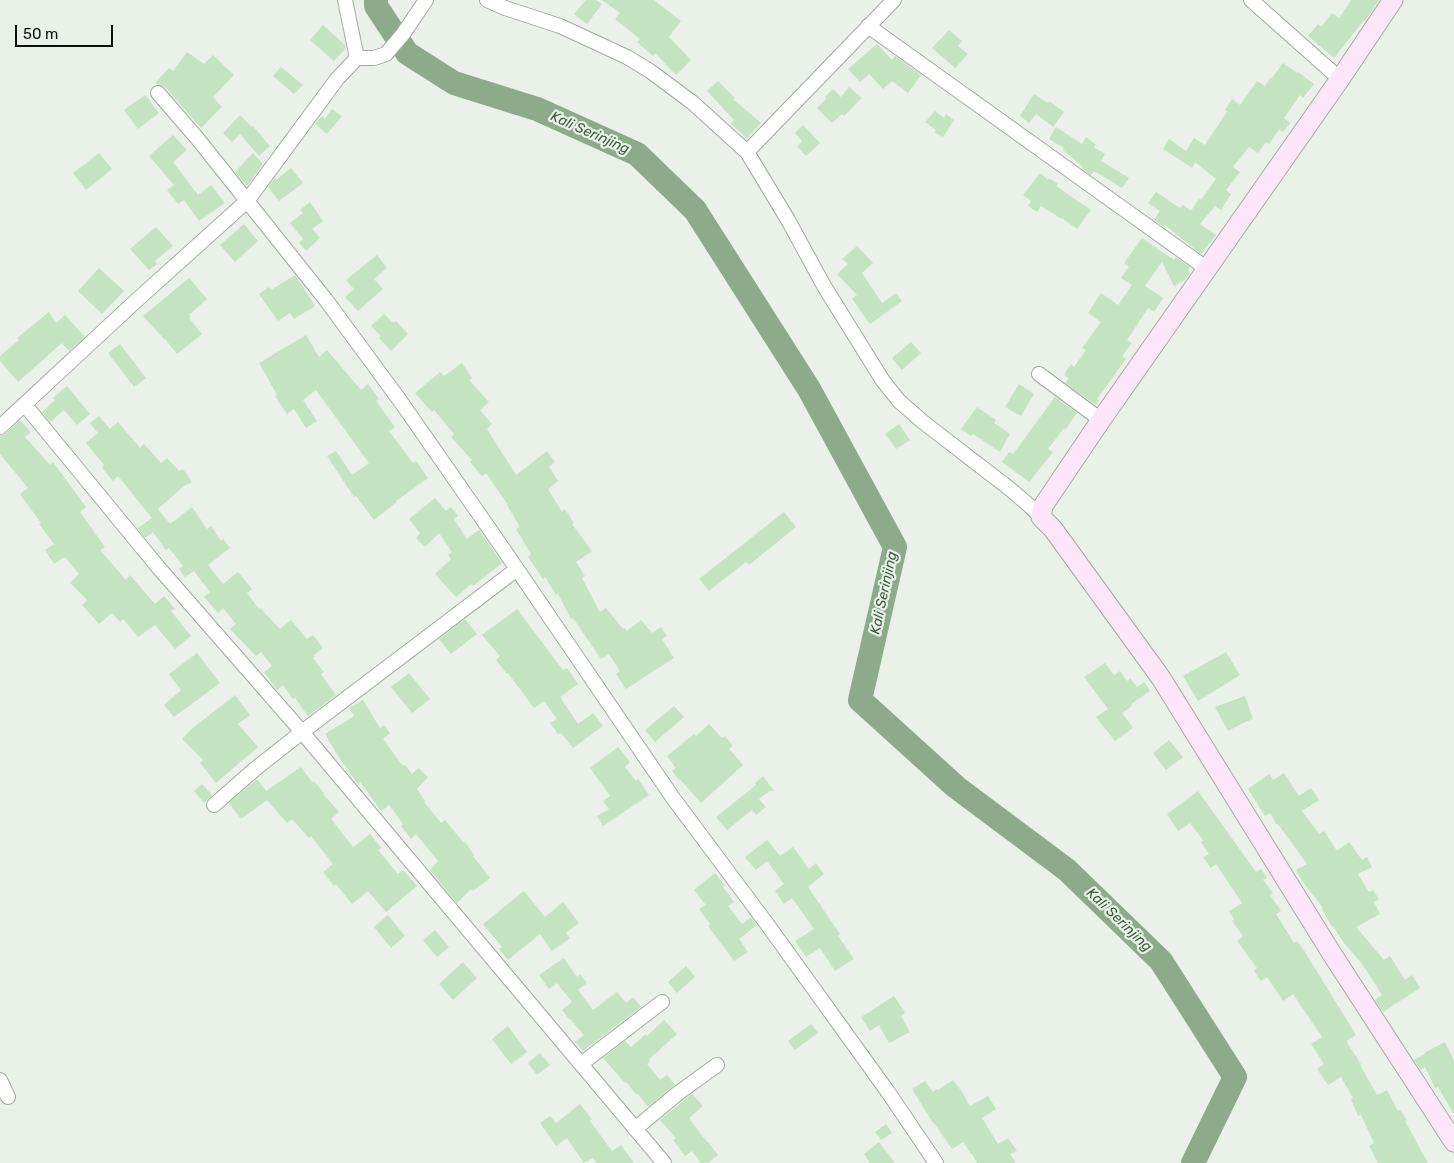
<!DOCTYPE html>
<html>
<head>
<meta charset="utf-8">
<style>
	body { margin:0 }
	#map { position:relative; width:1454px; height:1163px; overflow:hidden; background:#e9f1e9; font-family:Rubik,sans-serif }
	canvas { display:block }
	.scale { position:absolute; left:15px; top:25px; width:98px; height:22px; box-sizing:border-box; border:2px solid #0b0d0a; border-top:0; padding-left:6px; font-size:15px; line-height:18px; white-space:nowrap; color:#0b0d0a; -webkit-text-stroke:4px #e9f1e9; paint-order:stroke }
</style>
</head>
<body>
<div id="map">
<canvas width="1454" height="1163"></canvas>
<div class="scale">50 m</div>
</div>
<script>
const context = document.querySelector('canvas').getContext('2d');
context.lineJoin = 'round';
function poly(rows) {
  const path = new Path2D();
  for (const r of rows) {
    path.moveTo(r[0], r[1]);
    for (let i = 2; i < r.length; i += 2) path.lineTo(r[i], r[i + 1]);
  }
  return path;
}
function strokePath(path, color, width, dash) {
  context.strokeStyle = color;
  context.lineWidth = width;
  context.lineCap = dash ? 'butt' : 'round';
  context.setLineDash(dash || []);
  context.stroke(path);
}
function fill(path, color) {
  context.fillStyle = color;
  context.fill(path, 'evenodd');
}
function write(font, color, halo, rows, align = 'center') {
  context.font = font + ' Rubik,sans-serif';
  context.lineWidth = 4.5;
  context.setLineDash([]);
  context.textBaseline = 'middle';
  context.strokeStyle = halo;
  context.fillStyle = color;
  for (const [text, x, y, turn = 0] of rows) {
    context.save();
    context.translate(x, y);
    context.rotate((+turn || 0) * Math.PI / 180);
    context.textAlign = isNaN(turn) ? turn : align;
    if (halo) context.strokeText(text, 0, 0);
    context.fillText(text, 0, 0);
    context.restore();
  }
}
const river = poly([
	[376,0,376,6,407,53,454,83,537,109,637,154,695,210,809,389,895,547,860,700,956,787,1067,870,1161,961,1235,1077,1193,1163]
]);
const building = poly([
	[586,0,596,0,602,4,587,24,574,14],
	[602,0,654,0,681,21,669,37,691,60,676,75,655,53,653,56,637,42,640,39,615,19,620,13],
	[1351,0,1379,0,1365,21,1364,20,1334,58,1308,36,1318,24,1321,27,1332,13,1339,18],
	[323,25,346,46,346,48,334,61,310,40],
	[949,30,962,41,958,46,968,54,955,68,932,48],
	[877,44,892,60,895,56,921,75,908,93,892,81,883,89,869,74,860,82,848,69],
	[187,52,204,64,213,55,234,75,213,97,222,107,201,128,165,87,155,83,169,68,173,71],
	[1283,63,1297,73,1298,72,1314,84,1303,98,1300,95,1284,118,1290,123,1283,132,1279,130,1269,144,1266,142,1258,153,1249,147,1233,167,1240,172,1226,190,1231,194,1221,210,1215,206,1200,224,1216,235,1201,254,1165,225,1164,227,1154,220,1160,211,1148,203,1156,192,1180,208,1183,205,1191,211,1199,199,1201,200,1216,179,1195,162,1192,168,1163,149,1169,139,1186,151,1194,138,1205,145,1227,112,1225,110,1232,99,1240,105,1257,81,1265,86,1271,77,1272,78],
	[281,67,303,85,294,94,273,76],
	[718,81,735,98,733,99,761,123,747,138,731,124,734,120,707,91],
	[849,87,862,98,844,116,842,114,832,123,817,108,826,99,825,97,833,89,841,97],
	[1034,94,1048,103,1049,101,1064,112,1053,127,1036,114,1029,123,1020,116],
	[145,95,159,113,138,129,124,110],
	[332,109,342,116,327,134,315,124,322,116,325,119],
	[935,111,944,118,946,114,954,120,943,137,934,132,936,130,925,122],
	[240,115,252,127,253,126,270,146,259,156,240,134,232,142,223,133],
	[803,125,820,143,806,156,797,146,802,141,795,133],
	[1056,127,1082,144,1086,137,1096,145,1094,147,1105,154,1101,161,1129,178,1122,188,1094,171,1091,175,1082,169,1083,167,1063,150,1064,148,1049,139],
	[173,135,187,150,173,162,198,195,211,185,225,203,199,221,184,200,178,204,167,190,174,185,149,156],
	[99,153,112,169,86,190,73,173],
	[253,153,263,164,247,186,235,172],
	[291,168,303,183,279,201,268,187,275,178,276,180],
	[1040,173,1048,180,1049,178,1058,184,1056,186,1091,210,1077,229,1062,218,1062,219,1041,206,1037,212,1028,206,1031,201,1023,195],
	[310,202,323,221,312,229,320,238,306,251,299,243,303,239,290,223,303,213,300,210],
	[244,224,258,241,235,262,220,245],
	[156,227,173,246,155,261,157,264,149,270,130,249],
	[1142,238,1174,260,1176,257,1190,267,1188,270,1190,273,1185,280,1174,286,1162,262,1145,286,1163,298,1154,312,1148,308,1127,340,1132,343,1122,356,1126,359,1097,399,1099,400,1096,405,1065,383,1069,378,1064,375,1071,364,1074,367,1086,350,1082,348,1101,322,1088,313,1101,293,1118,305,1132,285,1121,278,1129,267,1124,263],
	[857,246,873,263,862,273,882,303,896,293,902,301,870,324,852,299,857,295,837,274,848,264,842,259],
	[377,255,387,268,374,279,383,289,358,311,345,297,354,289,346,280],
	[99,268,124,291,102,314,78,291],
	[295,275,315,306,294,319,290,313,278,321,259,294,269,287,271,290],
	[189,278,207,299,189,315,191,317,189,318,202,334,177,354,165,339,165,340,143,316],
	[49,312,56,323,65,315,85,337,69,351,62,343,18,382,0,361,0,356,19,340,17,338],
	[384,314,393,323,396,321,408,334,391,351,379,338,381,336,371,326],
	[306,335,319,357,327,350,361,390,368,384,379,399,376,401,395,427,389,431,413,463,416,461,428,478,396,501,397,502,374,520,356,496,354,497,327,456,336,451,352,475,369,463,316,390,303,400,317,421,306,428,294,409,287,414,275,396,277,395,259,363],
	[911,342,921,353,902,370,892,358],
	[120,344,146,378,134,387,108,353],
	[462,363,472,378,469,380,489,402,480,410,492,424,487,429,516,475,547,451,555,462,549,467,558,481,548,489,562,512,565,509,574,523,572,524,592,551,576,562,585,576,582,578,600,612,606,608,623,629,625,628,627,631,641,620,652,633,661,627,667,636,662,639,674,658,626,689,616,674,620,671,609,654,601,659,573,618,571,619,558,594,556,595,545,577,543,579,528,557,531,554,516,529,520,527,507,505,508,505,486,473,482,476,470,462,472,460,451,437,454,434,434,410,432,412,415,393,440,372,444,376],
	[1019,384,1034,394,1021,416,1005,407],
	[67,386,90,414,77,425,64,410,50,422,42,412,55,400,53,398],
	[1055,397,1077,413,1065,430,1064,428,1048,449,1053,452,1029,482,1002,462,1009,452,1013,454],
	[977,407,996,420,994,423,1010,434,1000,452,973,434,971,436,961,429],
	[99,416,110,429,118,422,140,448,144,444,161,463,167,458,179,471,183,469,192,482,184,486,158,509,170,524,192,507,207,529,211,526,221,541,223,539,230,548,208,565,223,584,238,572,252,589,247,593,259,609,260,608,280,629,291,620,307,639,313,635,323,648,314,655,315,657,313,658,324,672,321,674,336,695,308,716,295,698,293,699,283,685,277,690,264,672,272,666,261,652,256,656,230,629,236,624,223,608,218,613,204,597,210,592,194,571,185,577,179,569,183,566,169,548,166,550,153,532,145,538,138,528,152,518,118,476,113,481,102,468,104,465,86,443,98,433,90,423],
	[20,420,31,432,25,437,50,465,53,462,86,507,80,512,105,547,100,550,126,580,130,575,155,604,164,596,175,609,171,611,191,636,175,649,155,625,138,637,123,619,120,622,112,613,99,624,82,605,87,600,70,583,79,574,65,557,54,564,45,550,54,544,39,524,41,523,20,494,28,488,0,454,0,436,6,433],
	[899,424,910,440,896,449,885,434],
	[435,498,446,511,451,507,458,516,454,519,467,539,479,530,502,563,473,586,471,584,456,597,435,574,451,559,448,555,452,552,439,533,425,547,416,538,420,533,409,519],
	[784,512,796,527,749,565,746,562,709,591,699,579],
	[517,609,563,670,567,668,578,684,560,697,578,724,593,713,603,726,573,748,561,733,558,734,550,723,557,719,544,701,534,708,508,673,507,674,496,660,500,656,482,635],
	[465,619,477,634,451,654,439,639],
	[1226,652,1240,675,1198,701,1183,676],
	[197,653,220,683,174,717,164,705,181,690,169,674],
	[1105,663,1114,675,1120,671,1127,681,1130,678,1137,687,1144,682,1150,691,1131,704,1132,706,1122,713,1133,728,1115,741,1096,717,1108,709,1084,677],
	[409,673,430,699,412,713,391,687],
	[235,695,250,715,238,724,258,747,216,783,200,763,203,760,182,739,194,727],
	[1245,696,1253,719,1243,723,1228,731,1215,707],
	[363,700,380,728,384,725,390,733,383,739,403,766,405,765,412,774,418,768,428,777,417,789,425,801,424,802,441,823,445,820,464,843,465,842,474,855,473,856,490,878,473,891,471,889,457,903,430,870,438,861,416,834,411,839,401,826,403,824,389,805,381,811,360,782,358,784,338,756,325,734,354,716,349,708],
	[674,706,684,717,655,742,645,730],
	[709,724,722,738,725,736,733,746,729,749,743,765,701,803,680,779,679,780,672,771,676,768,667,756,694,734,696,736],
	[1169,740,1183,757,1166,770,1153,753],
	[618,747,630,762,625,767,636,781,638,779,649,795,603,826,597,816,609,809,603,801,610,796,590,768],
	[301,767,312,782,314,781,324,793,323,794,339,812,331,819,353,847,370,834,381,848,378,850,398,874,403,870,417,886,386,912,368,891,352,904,336,884,334,886,323,872,333,864,311,836,309,838,292,819,287,823,267,800,241,819,229,803,257,779,266,791],
	[1284,773,1299,796,1311,788,1319,800,1302,811,1319,834,1324,831,1337,851,1349,842,1362,860,1367,857,1372,867,1358,874,1369,892,1373,890,1379,899,1374,902,1380,914,1356,927,1384,960,1390,956,1405,980,1412,975,1420,988,1383,1012,1375,1000,1382,995,1363,965,1344,943,1333,926,1332,927,1322,909,1323,908,1303,882,1296,870,1307,864,1278,824,1277,825,1270,813,1265,816,1248,789,1269,774,1273,780],
	[763,776,774,791,770,791,759,799,766,807,756,815,752,810,727,830,716,817,756,785,755,783],
	[202,784,212,795,204,803,194,791],
	[1198,791,1256,872,1261,869,1267,878,1263,880,1273,893,1270,895,1281,911,1276,914,1294,943,1297,941,1305,952,1356,1035,1346,1041,1361,1064,1360,1065,1377,1095,1387,1090,1398,1111,1400,1110,1407,1120,1405,1121,1428,1163,1378,1163,1369,1146,1374,1143,1361,1115,1358,1116,1351,1099,1353,1098,1341,1077,1328,1085,1317,1069,1324,1064,1311,1044,1322,1037,1293,994,1283,1001,1267,977,1261,981,1254,971,1257,968,1237,941,1243,936,1232,921,1234,919,1229,911,1242,903,1216,864,1211,868,1203,857,1209,854,1201,842,1203,840,1190,823,1178,831,1167,814],
	[767,840,780,856,793,847,809,869,816,863,824,874,808,887,840,934,838,936,854,959,835,971,820,948,806,957,795,941,814,929,792,898,784,904,775,891,784,884,767,861,756,870,745,857],
	[715,873,725,886,723,887,734,902,728,906,742,924,751,917,757,925,739,939,748,952,734,961,708,926,710,924,699,909,706,905,694,890],
	[524,891,545,917,563,902,579,923,566,933,570,938,552,951,540,934,508,960,499,949,502,947,483,924],
	[388,915,405,936,391,948,374,927],
	[435,930,449,947,437,957,423,940],
	[564,958,577,977,580,974,587,983,578,990,593,1010,617,992,626,1003,633,997,641,1007,583,1051,575,1042,584,1035,570,1019,569,1019,562,1010,572,1002,557,983,549,989,539,975],
	[463,962,477,978,453,1000,439,984],
	[686,966,695,977,677,993,668,982],
	[894,996,905,1013,901,1016,910,1032,889,1043,879,1025,870,1031,861,1017],
	[664,1020,677,1034,659,1050,660,1050,649,1059,650,1061,647,1064,660,1080,667,1075,675,1085,648,1107,637,1093,636,1094,626,1082,625,1083,603,1058,625,1041,631,1047,646,1034,647,1036],
	[811,1024,818,1033,795,1050,788,1041],
	[508,1026,527,1052,511,1064,492,1039],
	[1445,1042,1454,1060,1454,1114,1438,1087,1435,1088,1425,1067,1421,1070,1414,1060,1425,1054,1424,1053],
	[540,1053,550,1065,537,1075,528,1063],
	[953,1080,962,1092,970,1106,988,1096,996,1109,982,1118,998,1144,1008,1138,1017,1151,1010,1154,1016,1163,977,1163,972,1154,971,1154,963,1142,952,1149,934,1123,933,1123,912,1089,925,1081,933,1092,937,1089,938,1090],
	[692,1094,703,1106,689,1118,707,1142,708,1142,718,1155,708,1163,701,1163,692,1151,685,1156,673,1140,676,1138,660,1120],
	[580,1104,592,1119,590,1121,612,1151,621,1145,634,1163,597,1163,593,1158,584,1163,567,1138,556,1146,540,1123,550,1116,556,1123],
	[886,1124,892,1133,881,1140,875,1132],
	[879,1142,895,1163,870,1163,864,1154]
]);
const street = poly([
	[345,0,357,58],
	[487,0,505,8,560,26,627,57,650,71,693,103,747,152,788,220,824,286,883,381,899,401,923,422,1010,489,1031,507,1041,517],
	[1251,0,1340,79],
	[868,26,1206,268],
	[158,93,197,138,326,300,401,402,504,550,673,798,767,924,888,1092,936,1163],
	[747,152,894,0],
	[1039,374,1101,420],
	[25,405,158,567,302,732,664,1163],
	[0,427,138,299,247,201,337,79,357,58,374,58,386,54,403,34,426,0],
	[214,805,255,769,302,732,517,569],
	[581,1064,662,1002],
	[0,1080,8,1097],
	[635,1129,677,1094,717,1065]
]);
const secondary = poly([
	[1393,0,1340,79,1101,420,1043,506,1041,517,1053,529,1161,678,1332,954,1454,1142]
]);
const waterNames = [
	["Kali Serinjing",590,133,24],
	["Kali Serinjing",884,593,-78],
	["Kali Serinjing",1119,920,44]
];
strokePath(river, '#8dab8b', 24);
fill(building, '#c4e3c1');
strokePath(street, '#a3aaa2', 16);
strokePath(secondary, '#a3aaa2', 21);
strokePath(street, '#fff', 14);
strokePath(secondary, '#fee6f9', 19);
write('italic 14px', '#366234', '#e9f1e9', waterNames);
</script>
</body>
</html>
